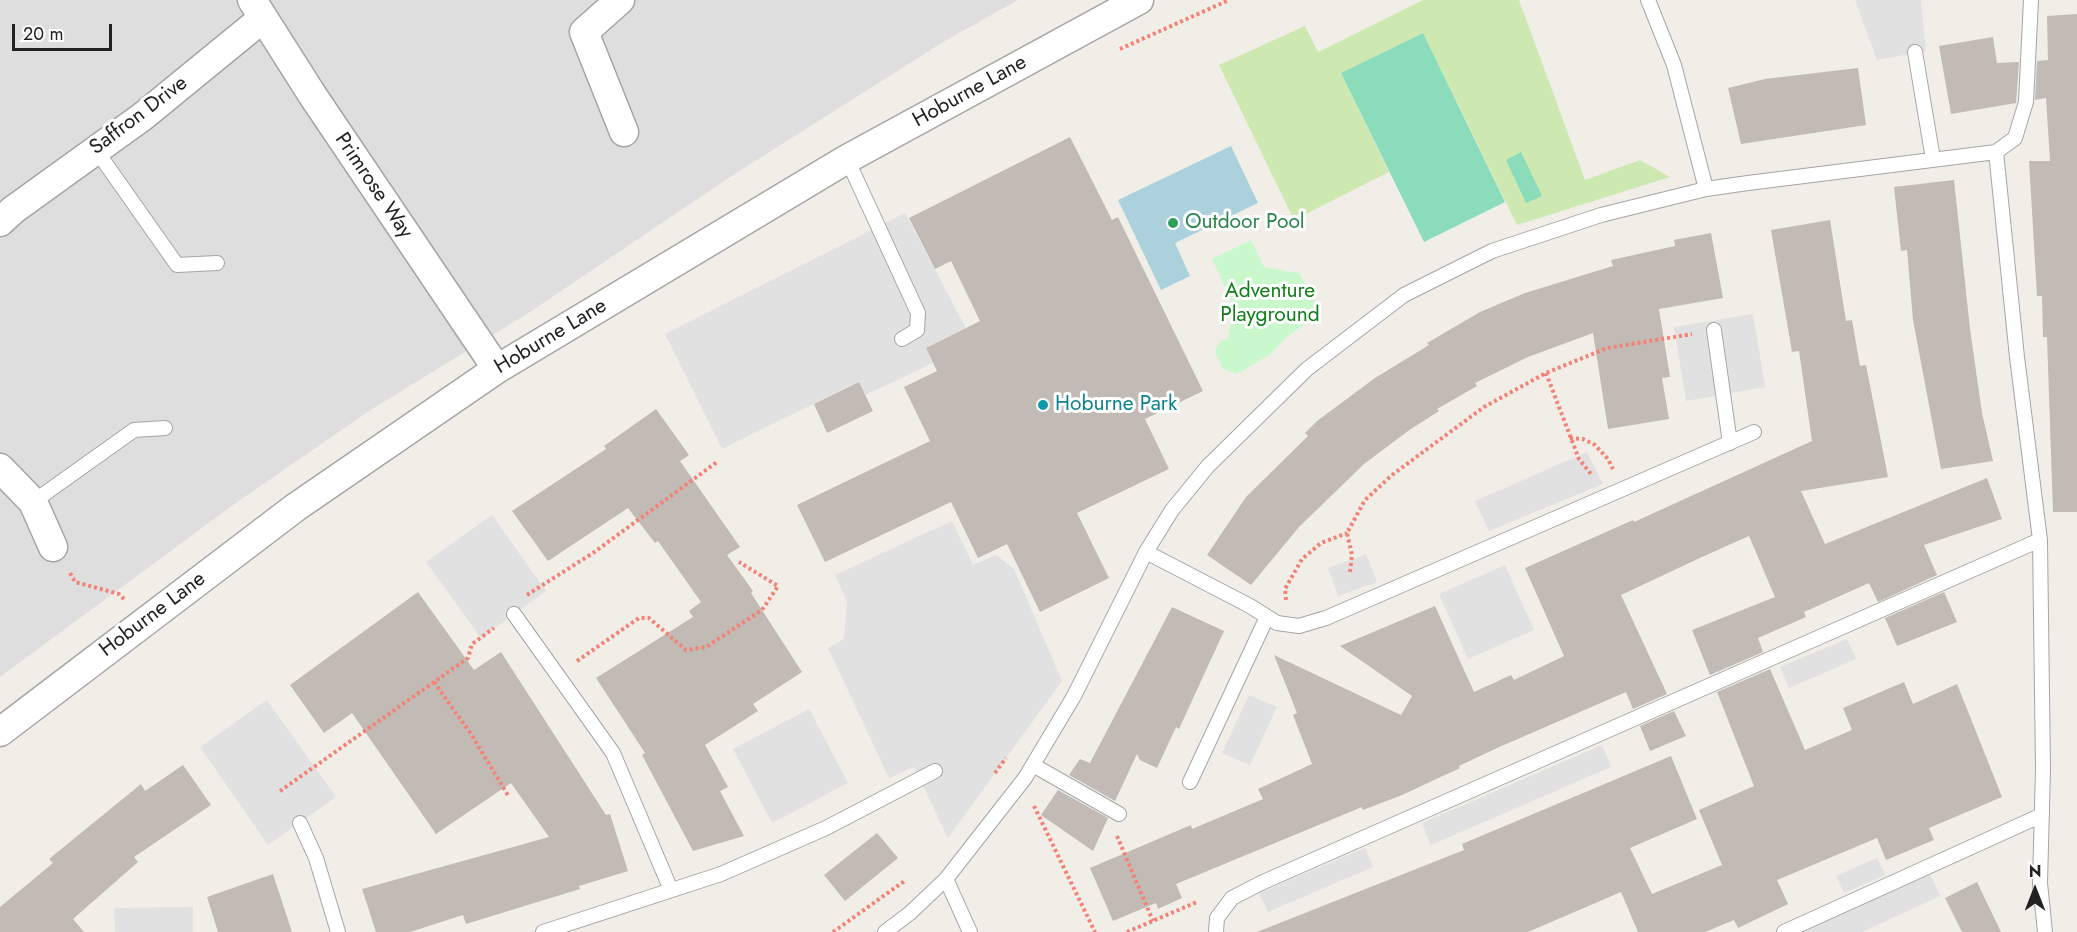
<!DOCTYPE html>
<html>
<head>
<meta charset="utf-8">
<style>
	body { margin:0 }
	#map { position:relative; width:2077px; height:932px; overflow:hidden; background:#f1eee8; font-family:Jost,sans-serif }
	canvas { display:block }
	.north { position:absolute; left:2005px; top:860px; width:60px; height:60px; -webkit-text-stroke:4px #fff; paint-order:stroke; rotate:0deg; font-size:16px; font-weight:700; line-height:24px; text-align:center; color:#212121 }
	.north::after { content:''; display:block; margin:auto; width:21px; height:27px; background:#212121; clip-path:polygon(50% 0,100% 100%,50% 72%,0 100%) }
	.scale { position:absolute; left:12px; top:24px; width:100px; height:27px; box-sizing:border-box; border:3px solid #212121; border-top:0; padding-left:8px; font-size:18px; line-height:21px; white-space:nowrap; color:#212121; -webkit-text-stroke:4px #fff; paint-order:stroke }
</style>
</head>
<body>
<div id="map">
<canvas width="2077" height="932"></canvas>
<div class="north">N</div>
<div class="scale">20 m</div>
</div>
<script>
const context = document.querySelector('canvas').getContext('2d');
context.lineJoin = 'round';
function fill(path, color) {
  context.fillStyle = color;
  context.fill(path, 'evenodd');
}
function poly(rows) {
  const path = new Path2D();
  for (const r of rows) {
    path.moveTo(r[0], r[1]);
    for (let i = 2; i < r.length; i += 2) path.lineTo(r[i], r[i + 1]);
  }
  return path;
}
function strokePath(path, color, width, dash) {
  context.strokeStyle = color;
  context.lineWidth = width;
  context.lineCap = dash ? 'butt' : 'round';
  context.setLineDash(dash || []);
  context.stroke(path);
}
function write(font, color, halo, rows, align = 'center') {
  context.font = font + ' Jost,sans-serif';
  context.lineWidth = 6;
  context.setLineDash([]);
  context.textBaseline = 'middle';
  context.strokeStyle = halo;
  context.fillStyle = color;
  for (const [text, x, y, turn = 0] of rows) {
    context.save();
    context.translate(x, y);
    context.rotate((+turn || 0) * Math.PI / 180);
    context.textAlign = isNaN(turn) ? turn : align;
    if (halo) context.strokeText(text, 0, 0);
    context.fillText(text, 0, 0);
    context.restore();
  }
}
const residential = poly([
	[0,0,1018,0,943,42,727,179,530,312,369,411,233,505,0,677]
]);
const grass = poly([
	[1423,0,1519,0,1585,180,1640,160,1670,177,1517,225,1423,33,1341,73,1389,172,1294,220,1219,65,1305,26,1318,52]
]);
const park = poly([
	[1251,240,1264,267,1299,273,1321,312,1288,336,1269,355,1237,374,1223,369,1215,351,1221,340,1228,339,1233,304,1212,259]
]);
const pitch = poly([
	[1423,33,1505,202,1424,242,1341,73],
	[1521,152,1542,196,1526,203,1506,160]
]);
const parking = poly([
	[1855,0,1921,0,1926,51,1877,60],
	[905,213,966,328,926,348,933,363,865,395,858,382,722,449,665,334],
	[1753,314,1765,387,1686,401,1674,327],
	[1587,452,1603,484,1489,531,1475,501],
	[492,515,546,591,481,638,426,562],
	[952,521,973,565,996,555,1014,569,1062,681,948,838,914,767,889,778,828,648,844,639,847,602,835,575],
	[1366,554,1377,582,1338,596,1328,568],
	[1505,565,1534,630,1468,659,1439,594],
	[1847,639,1856,659,1789,688,1780,667],
	[1249,695,1277,707,1250,765,1222,753],
	[267,700,336,797,268,845,200,747],
	[809,709,848,783,772,823,733,749],
	[1602,745,1611,767,1431,845,1422,823],
	[1365,848,1373,867,1268,912,1259,893],
	[1877,858,1885,875,1844,893,1836,876],
	[1930,874,1940,896,1862,932,1805,932],
	[193,907,193,932,115,932,114,908]
]);
const water = poly([
	[1231,146,1258,203,1175,243,1190,276,1161,290,1118,200]
]);
const building = poly([
	[2077,14,2077,512,2053,512,2047,337,2043,337,2042,296,2037,296,2029,161,2050,161,2046,98,2035,100,2037,61,2048,60,2047,16],
	[1993,37,1997,63,2019,62,2016,103,1951,114,1939,46],
	[1858,68,1866,125,1741,144,1728,88,1765,79],
	[1070,137,1112,220,1118,217,1203,391,1145,419,1169,469,1077,513,1109,578,1040,612,1007,544,978,558,951,502,825,562,797,505,930,441,904,387,937,371,926,348,980,321,951,261,935,269,909,218],
	[1954,180,1970,329,1982,413,1993,461,1941,469,1913,320,1907,250,1901,251,1894,187],
	[1830,220,1846,321,1852,320,1860,366,1866,365,1888,477,1801,491,1825,544,1987,478,2002,519,1924,545,1937,575,1878,602,1869,583,1804,612,1806,617,1758,638,1763,652,1710,675,1692,630,1775,597,1749,536,1702,557,1621,595,1667,694,1633,709,1626,692,1497,748,1459,766,1460,768,1402,795,1363,810,1362,807,1176,884,1182,898,1158,909,1156,903,1113,921,1090,868,1191,825,1192,829,1263,799,1258,789,1312,764,1293,715,1297,713,1274,655,1401,715,1412,696,1340,646,1435,606,1474,692,1511,675,1514,680,1564,656,1525,568,1633,520,1634,522,1812,441,1799,351,1792,352,1771,230],
	[1711,233,1723,298,1659,309,1670,377,1662,378,1669,419,1608,429,1593,333,1528,357,1475,383,1477,386,1437,409,1439,411,1408,431,1364,464,1299,527,1251,585,1207,555,1246,497,1308,436,1305,433,1317,421,1375,378,1429,345,1427,343,1480,312,1525,293,1613,266,1611,260,1675,246,1674,240],
	[859,382,873,411,827,433,814,404],
	[656,409,689,455,680,461,740,547,727,555,753,591,751,593,802,672,753,704,758,711,705,745,728,787,720,791,744,836,693,851,642,755,645,753,596,678,693,617,689,611,701,602,658,541,655,543,628,508,548,561,512,511,606,449,604,446],
	[418,592,474,670,501,652,606,815,610,814,628,871,579,886,580,889,466,924,463,915,410,932,376,932,362,889,549,837,511,783,436,834,352,713,324,733,290,685],
	[1944,592,1957,622,1897,646,1885,618],
	[1172,607,1224,631,1179,729,1176,727,1157,768,1140,760,1137,754,1115,801,1069,775,1080,759,1090,763],
	[1770,669,1805,750,1852,730,1843,708,1904,682,1913,704,1957,684,2002,797,1929,828,1934,840,1886,860,1877,838,1777,880,1788,904,1738,928,1734,920,1705,932,1638,932,1621,892,1528,932,1257,932,1464,850,1462,844,1671,756,1697,819,1630,848,1652,894,1722,865,1699,810,1754,786,1717,692],
	[1674,711,1686,736,1650,751,1640,726],
	[183,765,211,805,134,857,138,862,73,919,84,932,0,932,0,907,53,863,49,859,141,784,145,791],
	[1058,790,1108,818,1093,851,1041,815],
	[877,833,898,858,845,901,824,875],
	[273,874,292,932,218,932,207,897],
	[1977,882,2001,932,1962,932,1945,898]
]);
const path = poly([
	[1120,49,1229,0],
	[1546,373,1579,459,1591,474],
	[1570,438,1583,439,1595,445,1608,459,1613,469],
	[1350,572,1352,555,1347,533,1365,500,1392,475,1484,407,1546,373,1607,348,1692,334],
	[70,573,75,582,119,594,125,600],
	[527,595,593,553,717,462],
	[1286,600,1285,589,1302,559,1321,543,1347,533],
	[577,661,639,618,649,618,686,650,706,647,762,610,778,586,739,562],
	[434,682,471,734,509,797],
	[995,773,1006,758],
	[280,791,468,658,472,644,494,628],
	[1034,806,1095,932],
	[1117,836,1153,921],
	[833,932,906,880],
	[1127,932,1197,902]
]);
const lane = poly([
	[1648,0,1674,65,1706,189],
	[1915,52,1933,159],
	[96,150,177,265,217,263],
	[1996,152,2017,357,2040,540,2043,769,2040,883,2045,932],
	[847,159,918,313,917,330,902,339],
	[1714,330,1730,443],
	[33,502,134,430,165,428],
	[1146,552,1250,606,1277,623,1299,626,1326,618,1754,432],
	[514,614,613,753,671,890],
	[1033,765,1119,814],
	[1190,782,1267,617],
	[300,823,316,858,338,932],
	[946,879,970,932],
	[543,932,721,874,826,828,935,771],
	[885,932,910,913,946,879,1025,778,1074,696,1146,552,1172,510,1208,466,1307,369,1404,295,1492,251,1601,215,1706,189,1748,183,1996,152,2015,138,2026,102,2031,0],
	[1216,932,1217,918,1232,898,1261,883,2040,540],
	[1784,932,2042,815]
]);
const street = poly([
	[252,0,313,96,497,369],
	[620,0,584,32,624,132],
	[0,222,13,210,142,117,263,18],
	[0,468,33,502,53,547],
	[0,732,296,507,497,369,847,159,1139,0]
]);
const markers = [
	[1173,223,6,"#2e9e5b"],
	[1043,405,6,"#0f9aa8"]
];
const streetNames = [
	["Hoburne Lane",970,92,-29],
	["Saffron Drive",139,116,-37],
	["Primrose Way",373,186,56],
	["Hoburne Lane",551,337,-31],
	["Hoburne Lane",153,615,-37]
];
const leisureNames = [
	["Outdoor Pool",1185,223]
];
const parkNames = [
	["Adventure",1270,292],
	["Playground",1270,316]
];
const cultureNames = [
	["Hoburne Park",1055,405]
];
fill(residential, '#dfdede');
fill(grass, '#cde8b1');
fill(park, '#c9f8cc');
fill(pitch, '#8adcbb');
fill(parking, '#e1e1e1');
fill(water, '#abd2dc');
fill(building, '#c2bab5');
strokePath(lane, '#a5a5a5', 16);
strokePath(street, '#a5a5a5', 31);
strokePath(path, '#f48176', 4, [3, 3]);
strokePath(lane, '#fff', 14);
strokePath(street, '#fff', 28);
for (const [x, y, r, color] of markers) {
  const dot = new Path2D();
  dot.arc(x, y, r, 0, 2 * Math.PI);
  context.fillStyle = color;
  context.fill(dot);
  strokePath(dot, '#fff', 2);
}
write('21px', '#212121', '#fff', streetNames);
write('21px', '#27864d', '#fff', leisureNames, 'left');
write('21px', '#117e18', '#fff', parkNames);
write('21px', '#0d838f', '#fff', cultureNames, 'left');
</script>
</body>
</html>
